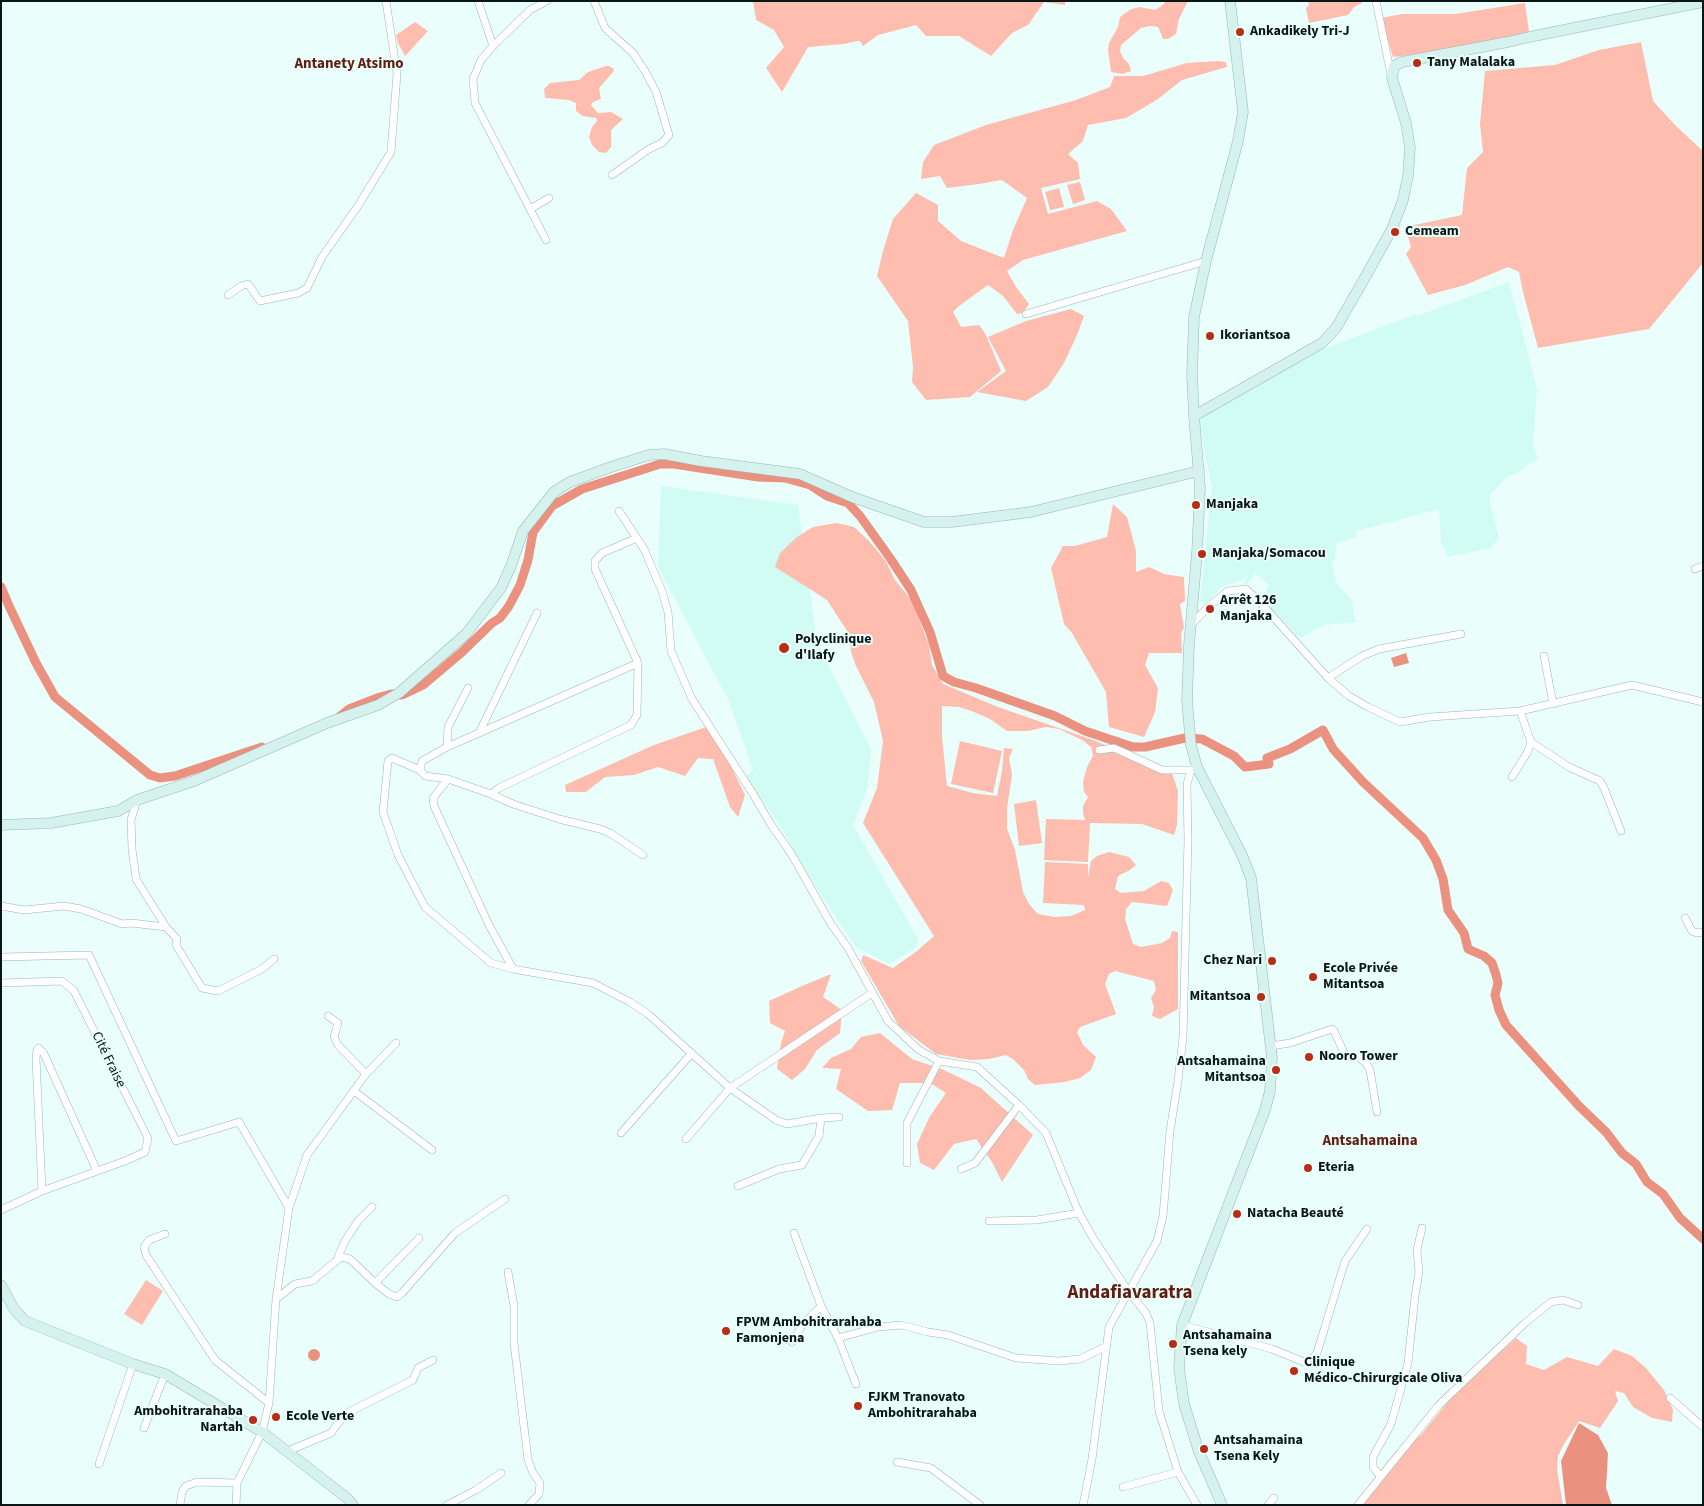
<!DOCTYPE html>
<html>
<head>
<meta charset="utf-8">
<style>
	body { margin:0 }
	#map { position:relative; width:1704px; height:1506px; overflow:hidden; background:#eafefb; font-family:"Source Sans 3",sans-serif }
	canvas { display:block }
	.frame { position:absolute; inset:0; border:2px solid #0a1614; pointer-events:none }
</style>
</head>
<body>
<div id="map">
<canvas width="1704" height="1506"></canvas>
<div class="frame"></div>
</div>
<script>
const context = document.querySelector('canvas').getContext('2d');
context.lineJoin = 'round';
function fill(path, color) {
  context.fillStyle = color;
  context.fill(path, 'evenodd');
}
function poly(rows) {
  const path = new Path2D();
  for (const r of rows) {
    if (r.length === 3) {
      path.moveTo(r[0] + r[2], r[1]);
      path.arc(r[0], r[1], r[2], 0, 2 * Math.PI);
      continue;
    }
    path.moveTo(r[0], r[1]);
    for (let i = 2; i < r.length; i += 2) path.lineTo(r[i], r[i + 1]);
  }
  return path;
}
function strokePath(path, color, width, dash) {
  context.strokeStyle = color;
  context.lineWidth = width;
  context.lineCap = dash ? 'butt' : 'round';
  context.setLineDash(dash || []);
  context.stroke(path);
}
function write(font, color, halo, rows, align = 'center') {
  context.font = font + ' "Source Sans 3",sans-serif';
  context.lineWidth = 4;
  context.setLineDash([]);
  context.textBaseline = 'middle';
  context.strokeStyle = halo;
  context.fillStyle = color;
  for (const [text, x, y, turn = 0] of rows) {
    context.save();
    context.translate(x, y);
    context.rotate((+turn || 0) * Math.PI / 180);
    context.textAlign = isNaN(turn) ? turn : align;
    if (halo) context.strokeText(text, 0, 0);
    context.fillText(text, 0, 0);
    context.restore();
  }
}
const built = poly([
	[1509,282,1537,389,1533,444,1538,460,1526,465,1524,469,1506,478,1491,494,1489,500,1499,538,1490,548,1448,557,1441,542,1439,509,1356,531,1357,537,1336,543,1335,558,1332,563,1336,583,1352,600,1355,622,1324,625,1300,638,1263,601,1269,599,1266,589,1269,585,1255,573,1247,585,1244,583,1248,577,1246,576,1244,579,1219,588,1219,590,1206,603,1200,601,1212,488,1199,421,1208,412,1302,357,1416,314,1417,316],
	[661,486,798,505,817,643,871,749,867,789,853,825,919,941,915,948,889,964,857,948,801,865,783,830,745,777,753,770,729,701,658,567]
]);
const green = poly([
	[753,1,1065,1,1065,5,1044,2,1028,25,1012,33,991,56,959,36,926,36,916,25,878,35,863,46,860,41,857,41,844,44,808,47,782,92,766,68,784,47,774,30,756,20],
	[1165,1,1188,1,1179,19,1176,34,1168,39,1163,39,1158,27,1150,26,1141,28,1121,45,1120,51,1123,58,1129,64,1131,71,1123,74,1111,72,1108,50,1109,43,1118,27,1120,17,1131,9,1140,7,1155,10,1164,4],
	[1308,1,1362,1,1362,3,1354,7,1348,15,1309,23,1306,8,1309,5],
	[1525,3,1529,32,1431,53,1393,57,1381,18,1402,14,1455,14],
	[415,22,428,31,405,56,398,43,396,35],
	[1641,42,1653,101,1677,127,1703,151,1703,263,1649,329,1538,348,1523,292,1519,272,1508,267,1465,285,1428,295,1406,254,1411,247,1405,227,1462,215,1467,168,1483,152,1480,124,1485,71,1555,65,1599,50],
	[1218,61,1226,62,1227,67,1182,80,1158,99,1126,118,1088,125,1083,141,1068,154,1078,163,1080,179,1041,188,1048,214,1097,201,1111,209,1127,231,1023,260,1007,271,1016,287,1029,304,1023,313,1017,314,1003,296,988,285,959,306,953,312,961,327,979,325,985,333,1001,371,970,397,926,400,912,382,913,367,908,321,877,276,883,251,893,219,916,193,938,205,938,221,961,241,1004,258,1013,230,1027,198,1002,180,979,184,947,188,940,176,921,179,923,162,934,145,986,125,1076,100,1110,87,1114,76,1143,76,1187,63],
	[606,66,609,66,614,69,613,72,599,88,601,99,593,102,591,105,598,113,611,112,623,119,611,130,611,147,606,153,599,152,592,145,589,137,592,127,597,121,596,118,583,116,576,111,576,103,569,100,545,98,544,89,550,83,579,80,588,72],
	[1080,182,1085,200,1073,204,1067,185],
	[1059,188,1064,207,1050,210,1045,192],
	[1071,309,1084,316,1077,335,1064,363,1048,387,1026,401,977,392,1006,371,988,337,1026,321],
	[1113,504,1127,517,1136,551,1136,572,1149,567,1164,574,1184,577,1185,601,1180,604,1184,628,1181,633,1182,653,1149,653,1145,665,1158,688,1155,712,1144,737,1109,727,1106,692,1072,633,1064,624,1051,568,1063,546,1075,546,1107,537],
	[837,523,854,527,868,540,885,560,895,580,913,602,929,645,932,665,943,684,998,707,1093,740,1172,773,1178,791,1177,825,1174,835,1142,824,1090,823,1088,862,1044,860,1046,819,1085,820,1083,813,1083,806,1088,797,1084,792,1083,782,1087,767,1093,756,1091,747,1082,740,1059,729,1046,727,1028,731,1007,731,990,719,974,712,959,707,942,706,942,737,947,786,973,793,997,796,1002,771,1004,748,1013,749,1009,758,1012,775,1007,808,1007,829,1015,850,1023,892,1029,904,1038,914,1055,917,1071,916,1085,910,1084,905,1043,903,1045,862,1088,864,1088,877,1091,861,1097,856,1109,852,1129,857,1136,865,1130,870,1118,876,1115,889,1121,893,1144,891,1161,881,1169,883,1173,890,1167,906,1132,902,1126,909,1125,919,1133,944,1141,947,1162,943,1170,938,1172,931,1178,932,1178,1009,1160,1019,1152,1016,1154,1007,1151,998,1156,990,1154,981,1115,971,1109,974,1105,984,1116,1014,1080,1027,1077,1032,1083,1045,1096,1057,1091,1070,1080,1078,1065,1082,1035,1085,1028,1079,1024,1070,1014,1060,1006,1055,989,1059,970,1060,936,1054,899,1026,861,961,863,955,893,968,917,951,934,936,863,823,877,788,883,741,874,702,856,666,851,652,849,634,827,600,775,567,780,553,797,537,813,527],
	[709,726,720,744,745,795,738,817,730,807,713,759,698,758,685,776,658,767,634,775,605,777,586,792,566,792,565,785,654,745],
	[960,741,1002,751,993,793,951,784],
	[1036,800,1042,843,1019,846,1014,804],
	[831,974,823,997,842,1010,840,1033,817,1050,805,1069,792,1080,777,1069,781,1043,785,1031,770,1023,769,1001,802,986],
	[880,1033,912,1059,944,1070,981,1088,1033,1135,1002,1182,992,1162,976,1139,954,1144,934,1170,920,1163,917,1144,930,1116,946,1093,930,1083,900,1083,892,1110,868,1111,836,1089,841,1069,822,1068,831,1058,851,1049,861,1037],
	[146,1280,163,1291,142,1325,124,1314],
	[1516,1338,1527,1346,1526,1364,1544,1370,1567,1357,1598,1366,1614,1349,1632,1356,1646,1368,1664,1390,1673,1410,1672,1422,1652,1418,1633,1407,1624,1393,1615,1391,1618,1401,1600,1428,1579,1421,1564,1444,1558,1456,1557,1470,1563,1505,1353,1505,1396,1451,1420,1436,1456,1392]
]);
const water = poly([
	[1406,653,1409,663,1394,667,1391,658],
	[314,1355,6],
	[1579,1423,1598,1435,1608,1453,1606,1488,1612,1505,1566,1505,1561,1461]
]);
const canal = poly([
	[1,587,9,606,36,663,55,697,150,775,160,778,175,776,262,747],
	[339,717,349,709,380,697,391,694,402,695,423,685,462,652,492,623,500,618,509,606,520,585,528,560,533,532,552,506,582,489,660,464,674,464,758,477,785,478,810,485,827,496,848,503,860,516,890,558,911,590,930,632,943,676,954,682,976,688,1055,716,1085,731,1133,747,1145,747,1185,738,1202,739,1234,756,1245,767,1269,764,1267,758,1290,749,1323,730,1333,749,1363,782,1423,838,1436,860,1443,879,1448,910,1464,933,1468,949,1484,956,1492,963,1496,975,1498,983,1495,995,1499,1010,1506,1025,1579,1106,1606,1132,1622,1153,1636,1164,1647,1182,1663,1194,1680,1218,1703,1239]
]);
const street = poly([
	[478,1,493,46],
	[594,1,605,28,633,53,645,71,656,92,669,135,662,143,649,149,612,175],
	[1376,1,1391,75],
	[530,209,549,198],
	[546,240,475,103,473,79,481,60,493,46,530,10,547,1],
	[228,295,241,286,248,284,260,301,298,293,307,288,322,257,358,206,391,152,397,74,386,1],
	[1026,314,1206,261],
	[619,511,644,549,662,591,668,612,671,651,692,699,753,794,770,823,792,855,831,924,848,948,888,1021,919,1050,939,1061,977,1067,1019,1105,1046,1133,1079,1213,1093,1238,1128,1291,1146,1313,1150,1323,1159,1411,1178,1472,1197,1505],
	[1695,569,1703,566],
	[1191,625,1208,607,1228,591,1246,589,1258,600,1328,678,1349,696,1368,707,1400,722,1430,717,1520,711,1632,685,1703,702],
	[1544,656,1553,704],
	[638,663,447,747,422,761,420,770,425,776,448,779,491,794,513,804,559,819,600,829,610,833,643,855],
	[1328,678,1362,656,1379,649,1461,634],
	[479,733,537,613],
	[1531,742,1569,767,1600,781,1604,788,1621,831],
	[447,747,448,727,468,688],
	[1099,750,1114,748,1162,770,1191,770],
	[420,770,392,758,388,761,383,812,398,855,425,907,491,963,513,969],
	[1512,777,1527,753,1531,742,1520,711],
	[448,779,433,798,434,806,489,925,513,969,593,983,630,1002,648,1014,730,1088,776,1120,787,1124,821,1118,839,1117],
	[491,794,499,788,631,725,637,715,638,663,595,569,595,561,602,553,637,538],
	[137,800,131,820,132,849,136,879,166,927],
	[1,906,24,910,64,906,81,909,122,924,131,923,166,927,177,939,176,945,202,988,218,991,262,969,274,959],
	[1685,918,1692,931,1697,933,1703,932],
	[1,957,89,955,176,1141,239,1122,289,1208],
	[1,983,62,981,74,991,148,1138,145,1152,125,1161,42,1191,1,1210],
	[328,1016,338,1023,334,1037,338,1045,366,1074],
	[1271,1046,1290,1043,1332,1029,1334,1031,1346,1057,1358,1057,1366,1063,1370,1070,1377,1112],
	[354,1091,432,1150],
	[621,1133,692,1053],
	[686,1139,730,1088,872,993],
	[907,1163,907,1123,939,1061],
	[961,1169,975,1163,1019,1105],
	[738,1186,779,1169,802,1165,819,1136,821,1118],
	[42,1191,36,1058,37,1050,39,1048,44,1054,97,1171],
	[989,1221,1037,1220,1079,1213],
	[794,1233,821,1306,838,1338,878,1327,901,1325,928,1332,948,1335,1016,1358,1059,1361,1080,1359,1105,1347],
	[165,1234,149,1240,144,1247,146,1255,215,1360,269,1403],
	[338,1257,345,1241,358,1221,372,1207],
	[508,1272,514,1306,514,1343,528,1460,533,1473,540,1483,539,1494,529,1505],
	[375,1283,419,1238],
	[276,1299,295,1284,312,1281,341,1257,350,1259,375,1283,389,1294,397,1297,402,1293,455,1233,505,1199],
	[1182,1325,1272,1349,1304,1362,1312,1359,1317,1353,1345,1261,1367,1229],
	[838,1338,856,1384],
	[792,1342,803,1324,821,1306],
	[1670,1398,1703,1427],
	[144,1428,165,1374],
	[288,1451,331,1433,345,1414,413,1380,418,1368,433,1360],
	[897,1462,931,1468,980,1505],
	[99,1464,133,1364],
	[1380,1476,1373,1467,1373,1457,1391,1424,1408,1363,1415,1296,1419,1272,1417,1250,1422,1228],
	[1123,1487,1178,1472],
	[180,1505,182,1492,186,1486,197,1482,237,1483],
	[236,1505,237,1483,262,1432,269,1403,276,1299,289,1208,307,1155,366,1074,396,1043],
	[447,1505,476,1490,501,1473],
	[1083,1505,1092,1459,1109,1327,1157,1241,1163,1216,1170,1131,1178,1081,1183,1037,1188,840,1187,784,1191,770,1197,767],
	[1268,1505,1274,1498],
	[1358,1505,1438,1406,1524,1324,1551,1302,1563,1300,1578,1305]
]);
const secondary = poly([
	[1194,416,1322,343,1336,328,1363,281,1392,229,1403,200,1408,176,1410,148,1406,123,1392,78,1394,66,1402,62,1508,42,1534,36,1703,2],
	[1,825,51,823,118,811,137,800,194,781,327,723,378,705,399,693,466,634,501,588,511,566,523,531,554,492,570,482,611,467,649,455,664,454,701,461,800,474,852,497,924,522,952,522,1031,512,1199,471],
	[1,1285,14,1309,25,1321,133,1364,165,1374,262,1432,347,1498,353,1505],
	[1222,1505,1199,1452,1184,1404,1179,1368,1182,1325,1265,1110,1270,1091,1272,1058,1251,878,1242,855,1197,767,1191,745,1187,700,1189,645,1197,553,1200,488,1194,416,1192,375,1194,317,1206,261,1238,141,1243,112,1230,1]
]);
const markers = [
	[1240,32,5,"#b92d15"],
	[1417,63,5,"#b92d15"],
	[1395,232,5,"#b92d15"],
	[1210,336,5,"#b92d15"],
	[1196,505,5,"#b92d15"],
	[1202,554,5,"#b92d15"],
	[1210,609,5,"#b92d15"],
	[784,648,6,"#b92d15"],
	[1272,961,5,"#b92d15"],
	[1313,977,5,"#b92d15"],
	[1261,997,5,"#b92d15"],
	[1309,1057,5,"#b92d15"],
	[1276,1070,5,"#b92d15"],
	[1308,1168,5,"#b92d15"],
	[1237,1214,5,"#b92d15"],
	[726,1331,5,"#b92d15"],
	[1173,1344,5,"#b92d15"],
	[1294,1371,5,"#b92d15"],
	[858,1406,5,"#b92d15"],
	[276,1417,5,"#b92d15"],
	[253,1420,5,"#b92d15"],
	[1204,1449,5,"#b92d15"]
];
const poiNames = [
	["Ankadikely Tri-J",1250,32],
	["Tany Malalaka",1427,63],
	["Cemeam",1405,232],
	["Ikoriantsoa",1220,336],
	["Manjaka",1206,505],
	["Manjaka/Somacou",1212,554],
	["Arrêt 126",1220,601],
	["Manjaka",1220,617],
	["Polyclinique",795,640],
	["d'Ilafy",795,656],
	["Chez Nari",1262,961,"right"],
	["Ecole Privée",1323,969],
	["Mitantsoa",1323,985],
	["Mitantsoa",1251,997,"right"],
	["Nooro Tower",1319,1057],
	["Antsahamaina",1266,1062,"right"],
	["Mitantsoa",1266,1078,"right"],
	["Eteria",1318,1168],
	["Natacha Beauté",1247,1214],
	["FPVM Ambohitrarahaba",736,1323],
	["Famonjena",736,1339],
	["Antsahamaina",1183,1336],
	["Tsena kely",1183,1352],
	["Clinique",1304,1363],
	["Médico-Chirurgicale Oliva",1304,1379],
	["FJKM Tranovato",868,1398],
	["Ambohitrarahaba",868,1414],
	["Ambohitrarahaba",243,1412,"right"],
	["Nartah",243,1428,"right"],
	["Ecole Verte",286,1417],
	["Antsahamaina",1214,1441],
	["Tsena Kely",1214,1457]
];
const streetNames = [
	["Cité Fraise",108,1060,64]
];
const neighbourhoodNames = [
	["Antanety Atsimo",349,65],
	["Antsahamaina",1370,1142]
];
const districtNames = [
	["Andafiavaratra",1130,1294]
];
fill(built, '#d0fcf4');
fill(green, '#febdaf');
fill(water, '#eb917f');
strokePath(canal, '#eb917f', 9);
strokePath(street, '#97b8b2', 8);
strokePath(secondary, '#97b8b2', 11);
strokePath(street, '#fff', 7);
strokePath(secondary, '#d5f2ee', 10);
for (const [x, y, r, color] of markers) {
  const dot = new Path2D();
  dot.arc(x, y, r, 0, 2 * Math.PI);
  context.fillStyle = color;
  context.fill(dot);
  strokePath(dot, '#eafefb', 2);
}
write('bold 14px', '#0a1614', '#eafefb', poiNames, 'left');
write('14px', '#0a1614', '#eafefb', streetNames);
write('bold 15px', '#601d12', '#eafefb', neighbourhoodNames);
write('bold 19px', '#601d12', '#eafefb', districtNames);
</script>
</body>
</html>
